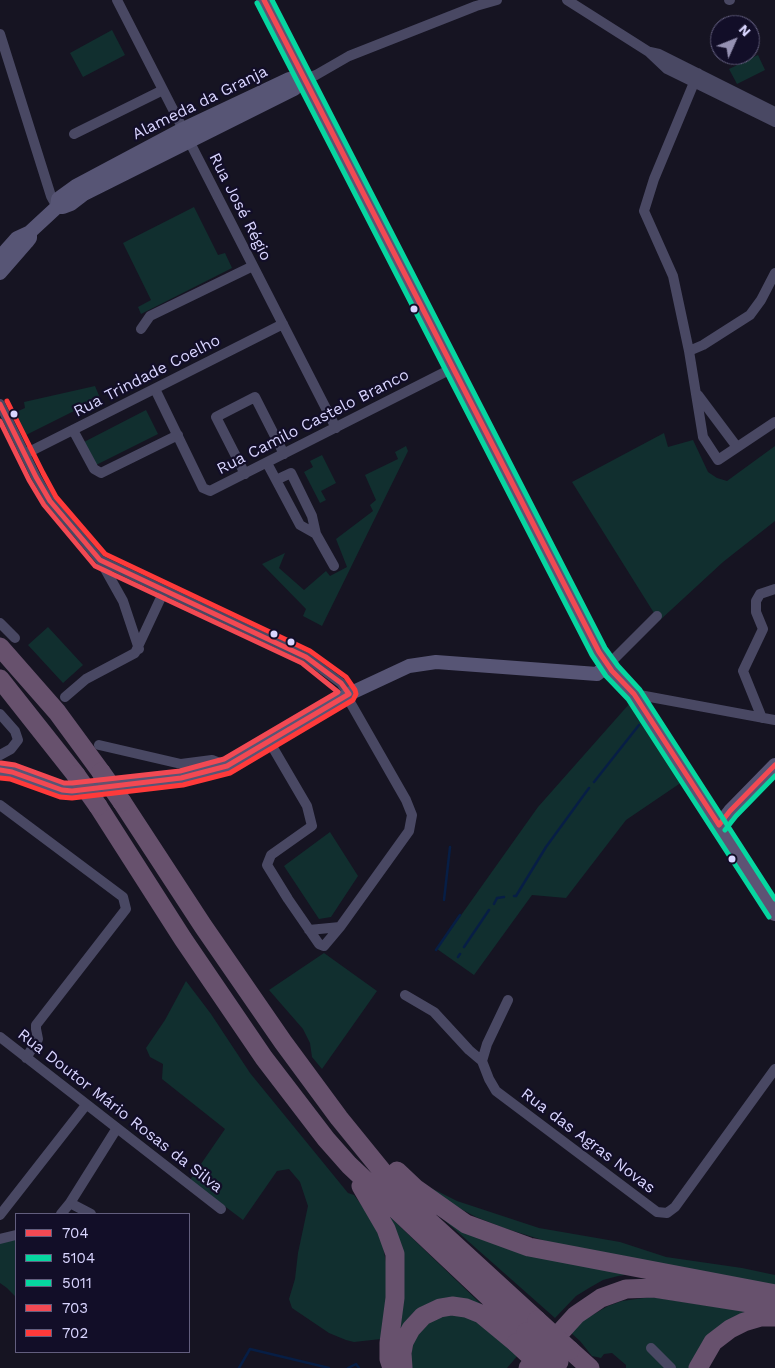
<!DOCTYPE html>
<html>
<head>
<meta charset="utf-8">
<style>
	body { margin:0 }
	#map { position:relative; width:775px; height:1368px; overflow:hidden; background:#161422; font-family:"Work Sans",sans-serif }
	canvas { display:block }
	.legend { position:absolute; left:15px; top:1213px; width:175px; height:140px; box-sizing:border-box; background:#120e28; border:1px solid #625e7e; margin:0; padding:6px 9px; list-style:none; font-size:15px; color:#d9d5ff }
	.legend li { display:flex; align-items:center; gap:10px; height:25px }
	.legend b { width:25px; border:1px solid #625e7e }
	.north { position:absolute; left:710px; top:15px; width:50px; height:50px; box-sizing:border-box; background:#120e28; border:1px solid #625e7e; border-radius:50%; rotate:46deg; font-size:14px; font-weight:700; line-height:20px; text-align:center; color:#d9d5ff }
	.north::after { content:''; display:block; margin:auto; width:18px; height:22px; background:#9591b2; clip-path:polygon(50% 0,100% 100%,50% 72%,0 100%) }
</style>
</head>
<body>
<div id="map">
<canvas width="775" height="1368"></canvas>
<ul class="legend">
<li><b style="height:6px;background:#f24953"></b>704</li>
<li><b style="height:6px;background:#06d6a0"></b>5104</li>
<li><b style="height:6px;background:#06d6a0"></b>5011</li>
<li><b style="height:6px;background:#f24953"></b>703</li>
<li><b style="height:6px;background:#ff3a3a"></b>702</li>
</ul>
<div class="north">N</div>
</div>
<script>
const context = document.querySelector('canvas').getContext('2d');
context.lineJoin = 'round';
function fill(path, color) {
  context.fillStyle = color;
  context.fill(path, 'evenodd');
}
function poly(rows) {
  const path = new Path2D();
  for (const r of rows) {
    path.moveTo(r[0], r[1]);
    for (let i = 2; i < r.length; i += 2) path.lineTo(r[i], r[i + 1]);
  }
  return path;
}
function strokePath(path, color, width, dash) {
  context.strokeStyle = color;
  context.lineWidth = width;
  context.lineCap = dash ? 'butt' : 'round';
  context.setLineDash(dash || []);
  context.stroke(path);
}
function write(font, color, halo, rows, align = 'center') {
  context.font = font + ' "Work Sans",sans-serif';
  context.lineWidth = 4.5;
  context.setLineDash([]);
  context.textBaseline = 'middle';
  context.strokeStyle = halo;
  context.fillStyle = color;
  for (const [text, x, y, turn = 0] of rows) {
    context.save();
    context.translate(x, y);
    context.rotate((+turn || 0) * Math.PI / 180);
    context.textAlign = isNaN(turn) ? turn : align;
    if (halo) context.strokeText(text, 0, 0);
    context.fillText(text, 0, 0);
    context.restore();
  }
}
const green = poly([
	[112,30,125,55,83,77,70,53],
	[758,55,765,70,737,84,729,69],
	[194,207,218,255,225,253,232,268,141,314,138,307,151,300,123,243],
	[95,386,100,398,24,436,14,413,25,408,24,402],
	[146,410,158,434,96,465,84,442],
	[664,433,668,447,693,440,708,472,717,478,727,481,775,446,775,521,723,562,659,621,572,482],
	[406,446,408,451,322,626,303,616,306,609,262,564,285,553,279,568,304,590,326,571,330,576,347,567,336,539,373,511,370,505,376,500,365,475,398,459,395,452],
	[322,455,336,483,321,491,326,500,320,503,304,472,313,467,310,461],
	[48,627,83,665,63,683,28,645],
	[630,703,682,782,626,820,566,898,532,895,474,975,437,949,538,807],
	[330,832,358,876,331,917,319,919,284,866],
	[324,953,377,991,322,1069,312,1057,310,1043,303,1029,269,990],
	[186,981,211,1014,250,1073,348,1193,354,1195,371,1218,382,1242,386,1262,387,1294,381,1339,354,1342,346,1340,329,1333,292,1308,289,1299,295,1279,298,1253,308,1206,300,1182,289,1169,277,1171,243,1220,190,1180,225,1129,162,1079,163,1064,150,1057,146,1048,165,1020],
	[429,1187,457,1201,539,1228,620,1242,666,1257,742,1268,775,1275,775,1287,552,1243,504,1228,476,1217,446,1201],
	[385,1212,481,1304,423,1306,412,1314,405,1323,398,1339],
	[443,1219,637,1273,618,1276,603,1280,589,1288,576,1296,555,1318],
	[16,1236,16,1297,7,1288,0,1283,0,1239],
	[651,1297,750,1312,695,1368,626,1368,626,1365,612,1353,604,1354,601,1358,592,1356,580,1341,570,1332,582,1321,608,1306,622,1301],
	[441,1313,473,1317,519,1354,507,1368,409,1368,415,1332]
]);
const stream = poly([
	[594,782,639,725],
	[514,896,516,896,546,847,589,788],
	[444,900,450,847],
	[494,904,497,898,504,897],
	[464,947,489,910],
	[436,950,460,915],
	[458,957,460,954],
	[239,1368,250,1349,329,1368],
	[348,1368,356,1364,359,1368]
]);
const street = poly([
	[117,0,336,428],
	[567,0,649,52,667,69,775,122],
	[729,0,730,0],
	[0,34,51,196,57,207],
	[650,52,659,54,775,112],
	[698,73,654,179,644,211,673,276,689,351,703,437,718,460,775,422],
	[305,79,316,75,349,56,476,6,497,0],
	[74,134,163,90],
	[141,329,150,316,253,266],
	[689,351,703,345,750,315,761,300,775,273],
	[155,389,203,488,210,491,453,368],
	[698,395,737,447],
	[0,404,36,477,50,501,100,560,306,657,341,683,349,694,350,702,406,800,412,815,409,831,340,927,324,946,319,944,288,899,267,865,271,855,312,826,307,806,269,741],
	[73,430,94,469,101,473,178,435],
	[25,454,283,324],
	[267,463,300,525,316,534,312,516,291,473,276,480],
	[245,474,216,417,255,397,284,454],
	[316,534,334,566],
	[100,560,123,601,139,649],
	[0,623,15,638],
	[608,665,657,616],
	[634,694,775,720],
	[65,697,86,679,135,653,164,591],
	[0,714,15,731,18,740,11,749,0,755],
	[762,718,743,671,763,629,756,612,756,601,760,594,775,589],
	[99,745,181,764,212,760,227,766],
	[0,805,123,897,126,909,36,1025,36,1029,38,1039,26,1058],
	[309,930,340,927],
	[405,995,434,1012,469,1050,482,1061],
	[508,1000,487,1044,482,1061,489,1079,496,1091,657,1212,667,1213,675,1207,775,1069],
	[0,1037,221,1209],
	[70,1203,91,1214],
	[61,1214,70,1203,117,1128],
	[0,1215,86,1105],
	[0,1239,16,1235],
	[651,1348,671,1368]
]);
const secondary = poly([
	[57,207,63,207,71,204,84,194,294,89,305,79],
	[0,257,17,238,30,232,57,207,58,199,76,186,183,129,289,79,305,79],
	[0,273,27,242,30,238,30,232],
	[0,770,12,772,62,790,72,791,181,778,227,766,349,694,409,666,436,662,597,674,608,665],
	[719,825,730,811,775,765]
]);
const primary = poly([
	[264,0,599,652,612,671,634,694,775,913]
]);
const highway = poly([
	[0,647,57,712,101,772],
	[0,679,76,775],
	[122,802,203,926,283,1042,339,1118,391,1182,430,1222,537,1320],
	[98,806,183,939,264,1058,326,1139,349,1165,526,1332],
	[397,1171,415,1188,466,1224,529,1247,775,1294],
	[361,1186,386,1229,395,1254,395,1298,389,1343,389,1359,392,1368],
	[570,1350,590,1368],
	[403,1368,402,1353,404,1342,411,1329,423,1316,440,1308,452,1306,466,1308,481,1314,516,1343],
	[528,1368,576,1315,601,1298,626,1289,654,1288,775,1307],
	[698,1368,713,1342,730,1329,744,1322,761,1317,775,1317]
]);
const highwayBridge = poly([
	[101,772,122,802],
	[76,775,98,806],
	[537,1320,570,1350],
	[526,1332,559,1362],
	[516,1343,543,1368]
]);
const bus1 = poly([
	[264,0,599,652,612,671,634,694,719,825],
	[0,404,36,477,50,501,100,560,306,657,341,683,349,694,227,766,181,778,72,791,62,790,12,772,0,770],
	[719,825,730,811,775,765]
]);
const bus2 = poly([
	[257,3,592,655,606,676,628,699,769,917],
	[725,830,736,816,775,776]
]);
const bus3 = poly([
	[272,0,605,648,618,666,640,690,775,899]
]);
const bus4 = poly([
	[0,421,29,480,44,505,95,566,302,663,338,692,224,759,180,771,72,783,64,783,15,765,1,763]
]);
const bus5 = poly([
	[0,778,10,779,60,797,72,798,183,785,230,773,353,700,356,694,355,690,346,677,310,651,105,554,56,497,43,473,7,401]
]);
const markers = [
	[414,309,4.5,"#d9d5ff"],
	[14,414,4.5,"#d9d5ff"],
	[274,634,4.5,"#d9d5ff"],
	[291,642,4.5,"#d9d5ff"],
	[732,859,4.5,"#d9d5ff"]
];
const streetNames = [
	["Alameda da Granja",200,103,-26],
	["Rua José Régio",240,207,63],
	["Rua Trindade Coelho",147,376,-27],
	["Rua Camilo Castelo Branco",313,422,-27],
	["Rua Doutor Mário Rosas da Silva",120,1111,38],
	["Rua das Agras Novas",588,1141,37]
];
fill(green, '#112f2f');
strokePath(stream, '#071e45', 2.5);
strokePath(street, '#494863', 10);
strokePath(secondary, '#575575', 14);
strokePath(primary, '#5d5374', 16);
strokePath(highway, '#67516d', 19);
strokePath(highwayBridge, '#67516d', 19);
strokePath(bus1, '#f24953', 5);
strokePath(bus2, '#06d6a0', 5);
strokePath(bus3, '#06d6a0', 5);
strokePath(bus4, '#f24953', 5);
strokePath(bus5, '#ff3a3a', 5);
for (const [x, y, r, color] of markers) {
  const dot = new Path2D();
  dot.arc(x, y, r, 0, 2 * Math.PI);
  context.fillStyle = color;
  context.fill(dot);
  strokePath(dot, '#120e28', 2);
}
write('16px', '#d9d5ff', '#120e28', streetNames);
</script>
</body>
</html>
